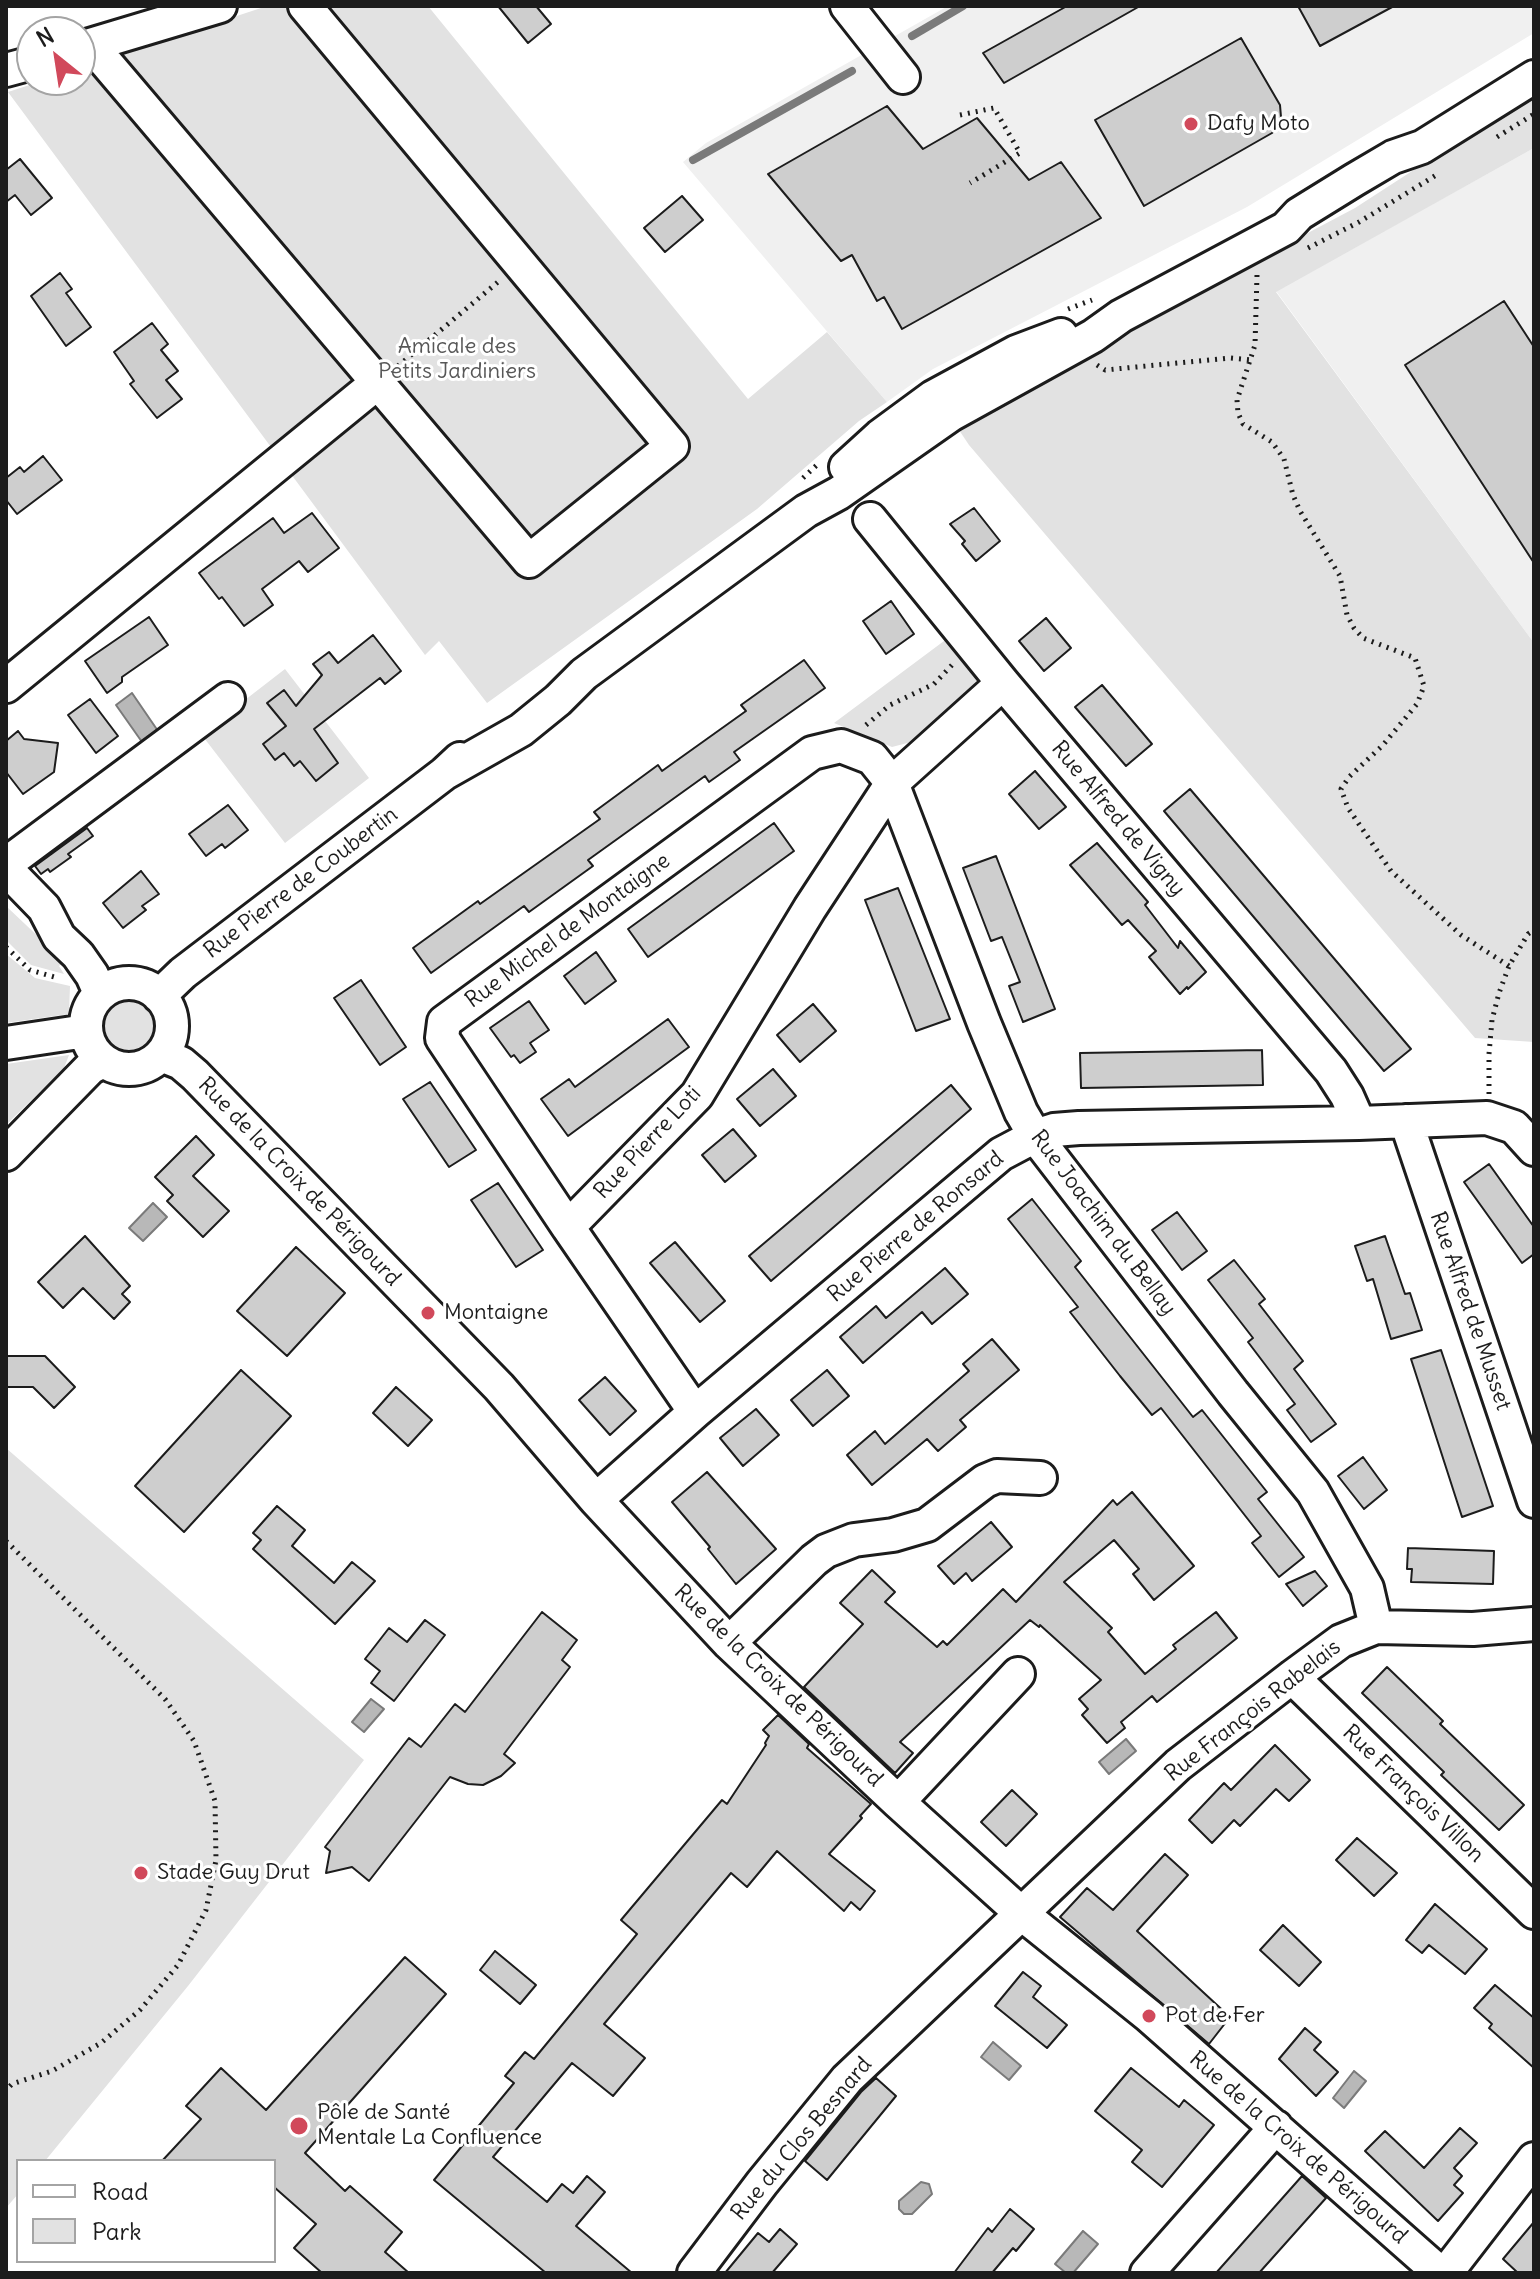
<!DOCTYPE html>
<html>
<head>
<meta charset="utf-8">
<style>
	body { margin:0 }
	#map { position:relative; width:1540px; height:2279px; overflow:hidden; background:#fff; font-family:Delius,sans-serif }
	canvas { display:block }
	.frame { position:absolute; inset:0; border:8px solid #1c1c1c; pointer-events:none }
	.legend { position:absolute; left:16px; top:2159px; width:260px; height:104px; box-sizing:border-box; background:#fff; border:2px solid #a4a4a4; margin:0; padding:10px 14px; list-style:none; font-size:24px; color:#1c1c1c }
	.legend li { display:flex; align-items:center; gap:16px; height:40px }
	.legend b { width:40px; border:2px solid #a4a4a4 }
	.north { position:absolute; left:16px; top:16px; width:80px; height:80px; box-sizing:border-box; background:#fff; border:2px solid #a4a4a4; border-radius:50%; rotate:330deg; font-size:22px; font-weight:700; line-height:32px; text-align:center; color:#1c1c1c }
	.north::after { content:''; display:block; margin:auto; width:28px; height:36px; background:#d1495b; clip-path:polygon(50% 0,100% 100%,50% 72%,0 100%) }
</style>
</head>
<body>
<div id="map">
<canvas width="1540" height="2279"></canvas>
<div class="frame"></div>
<ul class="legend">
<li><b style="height:10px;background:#fff"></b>Road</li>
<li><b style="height:22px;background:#e2e2e2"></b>Park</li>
</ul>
<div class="north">N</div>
</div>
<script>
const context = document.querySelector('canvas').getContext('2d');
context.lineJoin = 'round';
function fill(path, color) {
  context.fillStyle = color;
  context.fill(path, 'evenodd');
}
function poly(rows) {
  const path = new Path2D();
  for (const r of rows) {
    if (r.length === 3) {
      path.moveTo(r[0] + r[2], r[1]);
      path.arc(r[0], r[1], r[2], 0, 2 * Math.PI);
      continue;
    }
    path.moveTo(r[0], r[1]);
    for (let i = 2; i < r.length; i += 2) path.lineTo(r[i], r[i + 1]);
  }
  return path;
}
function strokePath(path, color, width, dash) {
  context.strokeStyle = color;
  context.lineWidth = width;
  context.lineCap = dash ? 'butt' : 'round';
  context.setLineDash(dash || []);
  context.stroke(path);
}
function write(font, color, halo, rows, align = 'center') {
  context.font = font + ' Delius,sans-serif';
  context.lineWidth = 6;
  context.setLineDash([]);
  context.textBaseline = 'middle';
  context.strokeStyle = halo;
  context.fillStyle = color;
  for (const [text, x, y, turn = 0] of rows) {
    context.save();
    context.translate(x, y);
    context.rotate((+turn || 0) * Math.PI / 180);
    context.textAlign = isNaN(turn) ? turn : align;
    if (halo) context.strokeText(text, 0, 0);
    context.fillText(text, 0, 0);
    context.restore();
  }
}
const built = poly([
	[948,6,1534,6,1534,33,1247,207,933,369,887,402,683,162,706,143],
	[1534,148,1534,643,1276,291]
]);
const green = poly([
	[267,6,428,6,748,399,827,332,887,402,859,421,757,509,487,703,439,641,425,655,8,92,45,80,80,80,80,68],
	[1534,92,1534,148,1276,292,1534,643,1534,1042,1475,1038,969,445,953,421,1355,208],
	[948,638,979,677,975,693,911,742,892,747,834,723],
	[285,669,369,778,285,843,201,734],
	[6,906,64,961,59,966,64,974,31,965,6,940],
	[6,954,35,978,70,986,69,1014,6,1023],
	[129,1027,26],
	[69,1055,64,1068,6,1125,6,1064],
	[6,1448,364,1760,188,1986,45,2161,18,2161,18,2194,6,2208]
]);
const water = poly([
	[132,693,158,731,142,742,116,705,132,693],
	[153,1203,167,1217,143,1241,129,1228,153,1203],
	[371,1699,384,1709,364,1732,352,1722,371,1699],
	[1126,1739,1136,1751,1109,1774,1099,1762,1126,1739],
	[993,2042,1021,2066,1009,2080,981,2057,993,2042],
	[1354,2071,1366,2081,1344,2108,1333,2098,1354,2071],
	[921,2182,929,2184,932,2194,912,2214,904,2214,899,2209,899,2201,921,2182],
	[1083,2231,1098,2244,1073,2273,1066,2273,1055,2264,1083,2231]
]);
const stream = poly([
	[912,36,963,6],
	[693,160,852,71]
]);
const building = poly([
	[498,6,536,6,551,24,528,43,498,6],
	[1067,6,1140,6,1004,83,983,53,1067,6],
	[1298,6,1394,6,1320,46,1298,6],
	[1241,38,1280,105,1281,117,1278,126,1272,133,1144,206,1095,120,1241,38],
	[887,106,923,149,977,118,1029,180,1061,162,1101,218,902,329,884,297,877,301,852,255,841,261,768,174,887,106],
	[20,159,52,198,31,215,15,195,6,202,6,170,20,159],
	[682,196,703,220,665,252,644,228,682,196],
	[60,273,72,289,66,293,91,327,66,346,31,296,60,273],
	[1504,301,1534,347,1534,563,1405,365,1504,301],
	[152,323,168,344,161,350,178,371,166,380,182,399,157,418,130,384,134,381,114,352,152,323],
	[43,456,62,480,17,514,6,500,6,478,20,467,24,472,43,456],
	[974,508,1000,541,976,561,962,544,965,541,950,524,974,508],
	[312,513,339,548,308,572,299,561,262,589,273,605,244,626,222,597,219,599,199,573,273,518,284,533,312,513],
	[891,601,914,634,886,654,863,621,891,601],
	[149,617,168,645,122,677,122,682,107,693,85,661,149,617],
	[1046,618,1071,648,1044,671,1019,641,1046,618],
	[373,635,401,671,385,684,380,678,314,729,338,763,316,781,300,761,294,766,284,753,275,760,263,744,286,726,267,703,284,690,296,706,322,675,313,664,329,652,338,663,373,635],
	[804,660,825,688,734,752,740,760,709,782,705,776,588,860,593,866,529,912,524,906,431,973,413,948,478,901,480,904,600,819,594,812,658,765,662,771,746,711,741,705,804,660],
	[1102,685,1152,744,1126,766,1075,707,1102,685],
	[90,699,118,736,96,753,68,715,90,699],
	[18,731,24,739,58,743,54,772,23,794,6,772,6,741,18,731],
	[1035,771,1066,807,1039,829,1009,794,1035,771],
	[1190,789,1411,1049,1384,1071,1164,811,1190,789],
	[228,805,248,830,225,848,222,844,206,856,189,834,228,805],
	[774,823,794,851,648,957,628,929,774,823],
	[87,828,93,836,68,854,71,857,50,872,48,869,41,874,35,866,87,828],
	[1097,843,1148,902,1145,905,1178,948,1180,941,1206,972,1188,989,1187,987,1180,994,1149,957,1156,951,1128,920,1122,925,1070,865,1097,843],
	[996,856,1055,1009,1023,1022,1009,986,1020,982,1002,937,991,941,963,868,996,856],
	[141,871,159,894,142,906,146,910,123,928,103,903,141,871],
	[898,888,950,1019,916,1031,865,900,898,888],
	[596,952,616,981,585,1004,564,976,596,952],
	[361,980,406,1047,380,1065,334,998,361,980],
	[529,1001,549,1030,530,1043,536,1052,520,1063,514,1055,511,1057,490,1028,529,1001],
	[813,1004,836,1031,800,1062,777,1035,813,1004],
	[668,1019,689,1047,568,1136,541,1099,569,1079,575,1087,668,1019],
	[1262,1050,1263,1085,1081,1088,1080,1053,1262,1050],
	[773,1069,796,1096,760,1126,737,1099,773,1069],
	[430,1082,476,1150,449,1167,403,1099,430,1082],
	[951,1085,971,1109,771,1281,749,1256,951,1085],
	[733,1129,756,1156,725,1182,702,1155,733,1129],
	[196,1136,214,1155,193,1176,229,1211,203,1237,167,1201,173,1195,155,1177,196,1136],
	[1489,1164,1534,1227,1534,1254,1522,1263,1464,1182,1489,1164],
	[498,1183,543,1250,516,1267,471,1200,498,1183],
	[1032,1199,1081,1261,1075,1267,1193,1417,1202,1410,1267,1492,1258,1499,1304,1557,1279,1577,1252,1543,1261,1536,1161,1408,1152,1415,1120,1376,1070,1312,1078,1307,1008,1219,1032,1199],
	[1177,1212,1207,1251,1182,1270,1152,1230,1177,1212],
	[85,1236,130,1286,122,1294,130,1302,114,1319,83,1288,63,1308,38,1282,85,1236],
	[1385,1236,1405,1294,1410,1293,1422,1330,1391,1339,1373,1279,1367,1281,1355,1246,1385,1236],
	[675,1242,725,1301,700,1322,650,1263,675,1242],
	[296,1247,345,1293,287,1356,237,1311,296,1247],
	[1234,1260,1265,1299,1259,1304,1303,1361,1294,1369,1336,1424,1311,1442,1287,1410,1295,1404,1248,1342,1253,1338,1208,1280,1234,1260],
	[945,1268,968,1294,932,1324,922,1312,863,1363,840,1337,876,1306,886,1318,945,1268],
	[992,1339,1019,1370,960,1420,966,1427,938,1451,927,1439,872,1485,847,1455,875,1431,885,1444,969,1371,963,1364,992,1339],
	[1441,1350,1493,1506,1462,1517,1411,1359,1441,1350],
	[6,1356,45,1356,75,1387,54,1408,33,1387,6,1387,6,1356],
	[241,1370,291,1416,184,1532,135,1486,241,1370],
	[827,1370,849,1396,813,1426,791,1400,827,1370],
	[605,1377,636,1411,610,1435,579,1400,605,1377],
	[396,1387,432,1420,408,1446,373,1413,396,1387],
	[756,1409,779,1435,743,1466,720,1438,756,1409],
	[1363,1457,1387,1490,1364,1509,1338,1476,1363,1457],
	[707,1472,776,1549,736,1584,708,1549,710,1547,672,1502,707,1472],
	[1132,1492,1194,1566,1154,1600,1133,1574,1139,1569,1114,1540,1064,1582,1112,1628,1108,1632,1145,1674,1176,1649,1173,1645,1216,1612,1237,1638,1157,1702,1152,1696,1121,1722,1125,1728,1107,1743,1082,1715,1088,1709,1079,1699,1101,1680,1040,1625,1039,1627,1030,1620,900,1742,913,1753,895,1773,804,1687,863,1624,840,1603,872,1570,895,1592,885,1602,937,1647,943,1641,947,1645,1003,1589,1016,1602,1113,1500,1117,1505,1132,1492],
	[277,1506,305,1530,292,1546,334,1583,352,1562,375,1581,335,1624,253,1549,261,1540,253,1533,277,1506],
	[991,1522,1012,1547,972,1581,966,1573,954,1584,938,1566,991,1522],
	[1408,1548,1494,1551,1493,1584,1411,1582,1412,1569,1407,1569,1408,1548],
	[1315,1571,1327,1586,1303,1606,1286,1584,1315,1571],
	[542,1612,577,1640,562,1660,570,1667,504,1754,515,1763,501,1776,483,1785,468,1784,450,1777,369,1881,352,1867,326,1873,330,1851,325,1847,409,1738,421,1747,455,1704,465,1712,542,1612],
	[425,1620,445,1635,394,1701,371,1683,380,1671,365,1659,389,1628,407,1642,425,1620],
	[1387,1667,1443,1721,1440,1724,1524,1805,1499,1830,1441,1775,1444,1772,1362,1693,1387,1667],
	[778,1715,809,1744,807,1748,871,1804,860,1816,862,1818,829,1854,875,1891,860,1910,851,1902,844,1911,777,1851,747,1887,731,1873,604,2024,645,2058,613,2096,572,2063,493,2157,547,2202,562,2184,573,2193,587,2176,605,2192,576,2226,632,2273,546,2273,434,2180,514,2083,505,2076,525,2052,534,2059,637,1934,621,1920,722,1800,727,1804,766,1745,765,1743,769,1736,763,1730,778,1715],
	[1275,1745,1310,1780,1289,1801,1276,1789,1240,1826,1234,1820,1212,1843,1189,1820,1224,1783,1231,1790,1275,1745],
	[1012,1790,1037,1814,1006,1846,981,1822,1012,1790],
	[1357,1838,1397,1873,1374,1896,1336,1860,1357,1838],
	[1165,1854,1188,1875,1137,1931,1230,2017,1209,2044,1060,1917,1087,1888,1113,1910,1165,1854],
	[1435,1904,1487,1949,1465,1974,1429,1945,1422,1953,1406,1940,1435,1904],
	[1283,1925,1321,1962,1299,1986,1260,1950,1283,1925],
	[495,1951,536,1985,520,2004,480,1970,495,1951],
	[405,1957,446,1994,305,2153,345,2191,350,2186,402,2232,385,2252,409,2273,322,2273,294,2248,316,2224,274,2187,274,2161,162,2161,201,2119,186,2106,221,2068,266,2110,405,1957],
	[1023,1972,1041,1986,1033,1997,1067,2025,1047,2048,995,2006,1023,1972],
	[1495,1985,1534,2018,1534,2068,1489,2028,1492,2024,1474,2008,1495,1985],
	[1305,2028,1321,2042,1314,2050,1338,2072,1316,2096,1279,2059,1305,2028],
	[1131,2068,1179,2107,1184,2100,1214,2125,1162,2187,1132,2162,1142,2150,1095,2111,1131,2068],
	[876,2078,896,2096,827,2180,805,2161,861,2092,876,2078],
	[1460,2128,1477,2143,1454,2168,1462,2176,1454,2185,1463,2193,1438,2221,1365,2151,1385,2131,1424,2168,1460,2128],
	[1302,2176,1326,2198,1259,2273,1216,2273,1302,2176],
	[1010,2209,1034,2229,1016,2251,1013,2248,992,2273,954,2273,988,2228,992,2232,1010,2209],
	[1534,2222,1534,2273,1518,2273,1503,2259,1534,2222],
	[780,2229,797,2244,772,2273,725,2273,758,2233,769,2242,780,2229]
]);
const path = poly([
	[960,115,994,108,1020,153,970,183],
	[1497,137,1534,114],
	[1308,248,1359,222,1438,174],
	[1257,275,1255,345,1237,400,1238,413,1243,424,1272,442,1284,459,1293,495,1300,511,1340,576,1347,615,1354,628,1363,638,1415,658,1424,686,1417,704,1383,745,1349,777,1341,789,1348,808,1391,871,1461,935,1509,966],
	[1068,309,1092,300],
	[1097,365,1105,370,1230,358,1252,360],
	[398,366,498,282],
	[803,478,819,463],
	[866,725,890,705,934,684,952,665],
	[6,947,30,970,58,978],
	[1489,1094,1489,1054,1492,1020,1499,993,1509,966,1528,934,1534,930],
	[6,1541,165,1699,194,1741,215,1801,216,1860,206,1910,178,1965,140,2010,101,2043,52,2071,12,2084,6,2090]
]);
const minor = poly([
	[847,6,903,77],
	[91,45,529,561,672,446,305,6],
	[80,48,220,6],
	[6,70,32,63],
	[846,467,880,436,933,397,1016,352,1061,335],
	[870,519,1003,683,1331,1071,1347,1096,1359,1123],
	[6,686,377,383],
	[445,773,521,730,558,700,584,674,806,511,839,493,952,414,1093,336,1121,316,1286,228,1299,214,1354,180,1393,157,1422,147,1534,77],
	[6,864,228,699],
	[6,869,44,908,59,937,78,955,92,975,100,993],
	[129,1026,43],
	[159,996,183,973,445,773,460,759],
	[6,1043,86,1031],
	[161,1055,181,1063,195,1075,499,1387,596,1500,729,1643,898,1802,1022,1914,1149,2016,1440,2273],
	[1406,1121,1534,1501],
	[6,1154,90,1068,103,1061],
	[568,1227,442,1038,444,1022,812,753,841,746,872,758,892,783,984,1023,1021,1112,1035,1136,1233,1393,1313,1492,1367,1588,1376,1627],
	[695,1412,568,1227,697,1095,810,908,892,783,1003,683],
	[596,1500,695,1412,1001,1154,1035,1136,1054,1130,1079,1128,1359,1123,1487,1118,1514,1127,1534,1149],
	[729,1643,814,1560,826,1551,854,1540,893,1535,927,1525,985,1481,997,1476,1040,1478],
	[1292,1677,1534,1912],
	[898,1802,1018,1674],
	[694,2273,762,2183,847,2079,1178,1765,1292,1677,1341,1641,1376,1627,1473,1629,1534,1624],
	[1147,2273,1276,2127],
	[1446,2273,1534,2159]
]);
const markers = [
	[1191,124,8,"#d1495b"],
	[428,1313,8,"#d1495b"],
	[141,1873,8,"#d1495b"],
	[1149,2016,8,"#d1495b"],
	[299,2126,10,"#d1495b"]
];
const poiNames = [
	["Dafy Moto",1207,124],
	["Montaigne",444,1313],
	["Stade Guy Drut",157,1873],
	["Pot de Fer",1165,2016],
	["Pôle de Santé",317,2113],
	["Mentale La Confluence",317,2138]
];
const parkNames = [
	["Amicale des",457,347],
	["Petits Jardiniers",457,372]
];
const streetNames = [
	["Rue Alfred de Vigny",1118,819,50],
	["Rue Pierre de Coubertin",301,883,-37],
	["Rue Michel de Montaigne",568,931,-36],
	["Rue Pierre Loti",648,1143,-47],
	["Rue de la Croix de Périgourd",299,1182,46],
	["Rue Joachim du Bellay",1103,1223,53],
	["Rue Pierre de Ronsard",916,1227,-40],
	["Rue Alfred de Musset",1470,1311,71],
	["Rue de la Croix de Périgourd",778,1686,44],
	["Rue François Rabelais",1253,1711,-38],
	["Rue François Villon",1413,1794,44],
	["Rue du Clos Besnard",802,2139,-50],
	["Rue de la Croix de Périgourd",1298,2148,41]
];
fill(built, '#f0f0f0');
fill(green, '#e2e2e2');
fill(water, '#b8b8b8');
strokePath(water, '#7a7a7a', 2);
strokePath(stream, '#7a7a7a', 8);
fill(building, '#cecece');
strokePath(building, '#1c1c1c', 2);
strokePath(minor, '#1c1c1c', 38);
strokePath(path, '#1c1c1c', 5, [2, 6]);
strokePath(minor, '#fff', 32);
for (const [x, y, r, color] of markers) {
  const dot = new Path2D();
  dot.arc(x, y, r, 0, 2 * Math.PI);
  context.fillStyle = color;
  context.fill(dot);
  strokePath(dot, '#fff', 3);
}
write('22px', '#1c1c1c', '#fff', poiNames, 'left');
write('22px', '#575757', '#fff', parkNames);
write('22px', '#1c1c1c', '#fff', streetNames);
</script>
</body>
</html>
